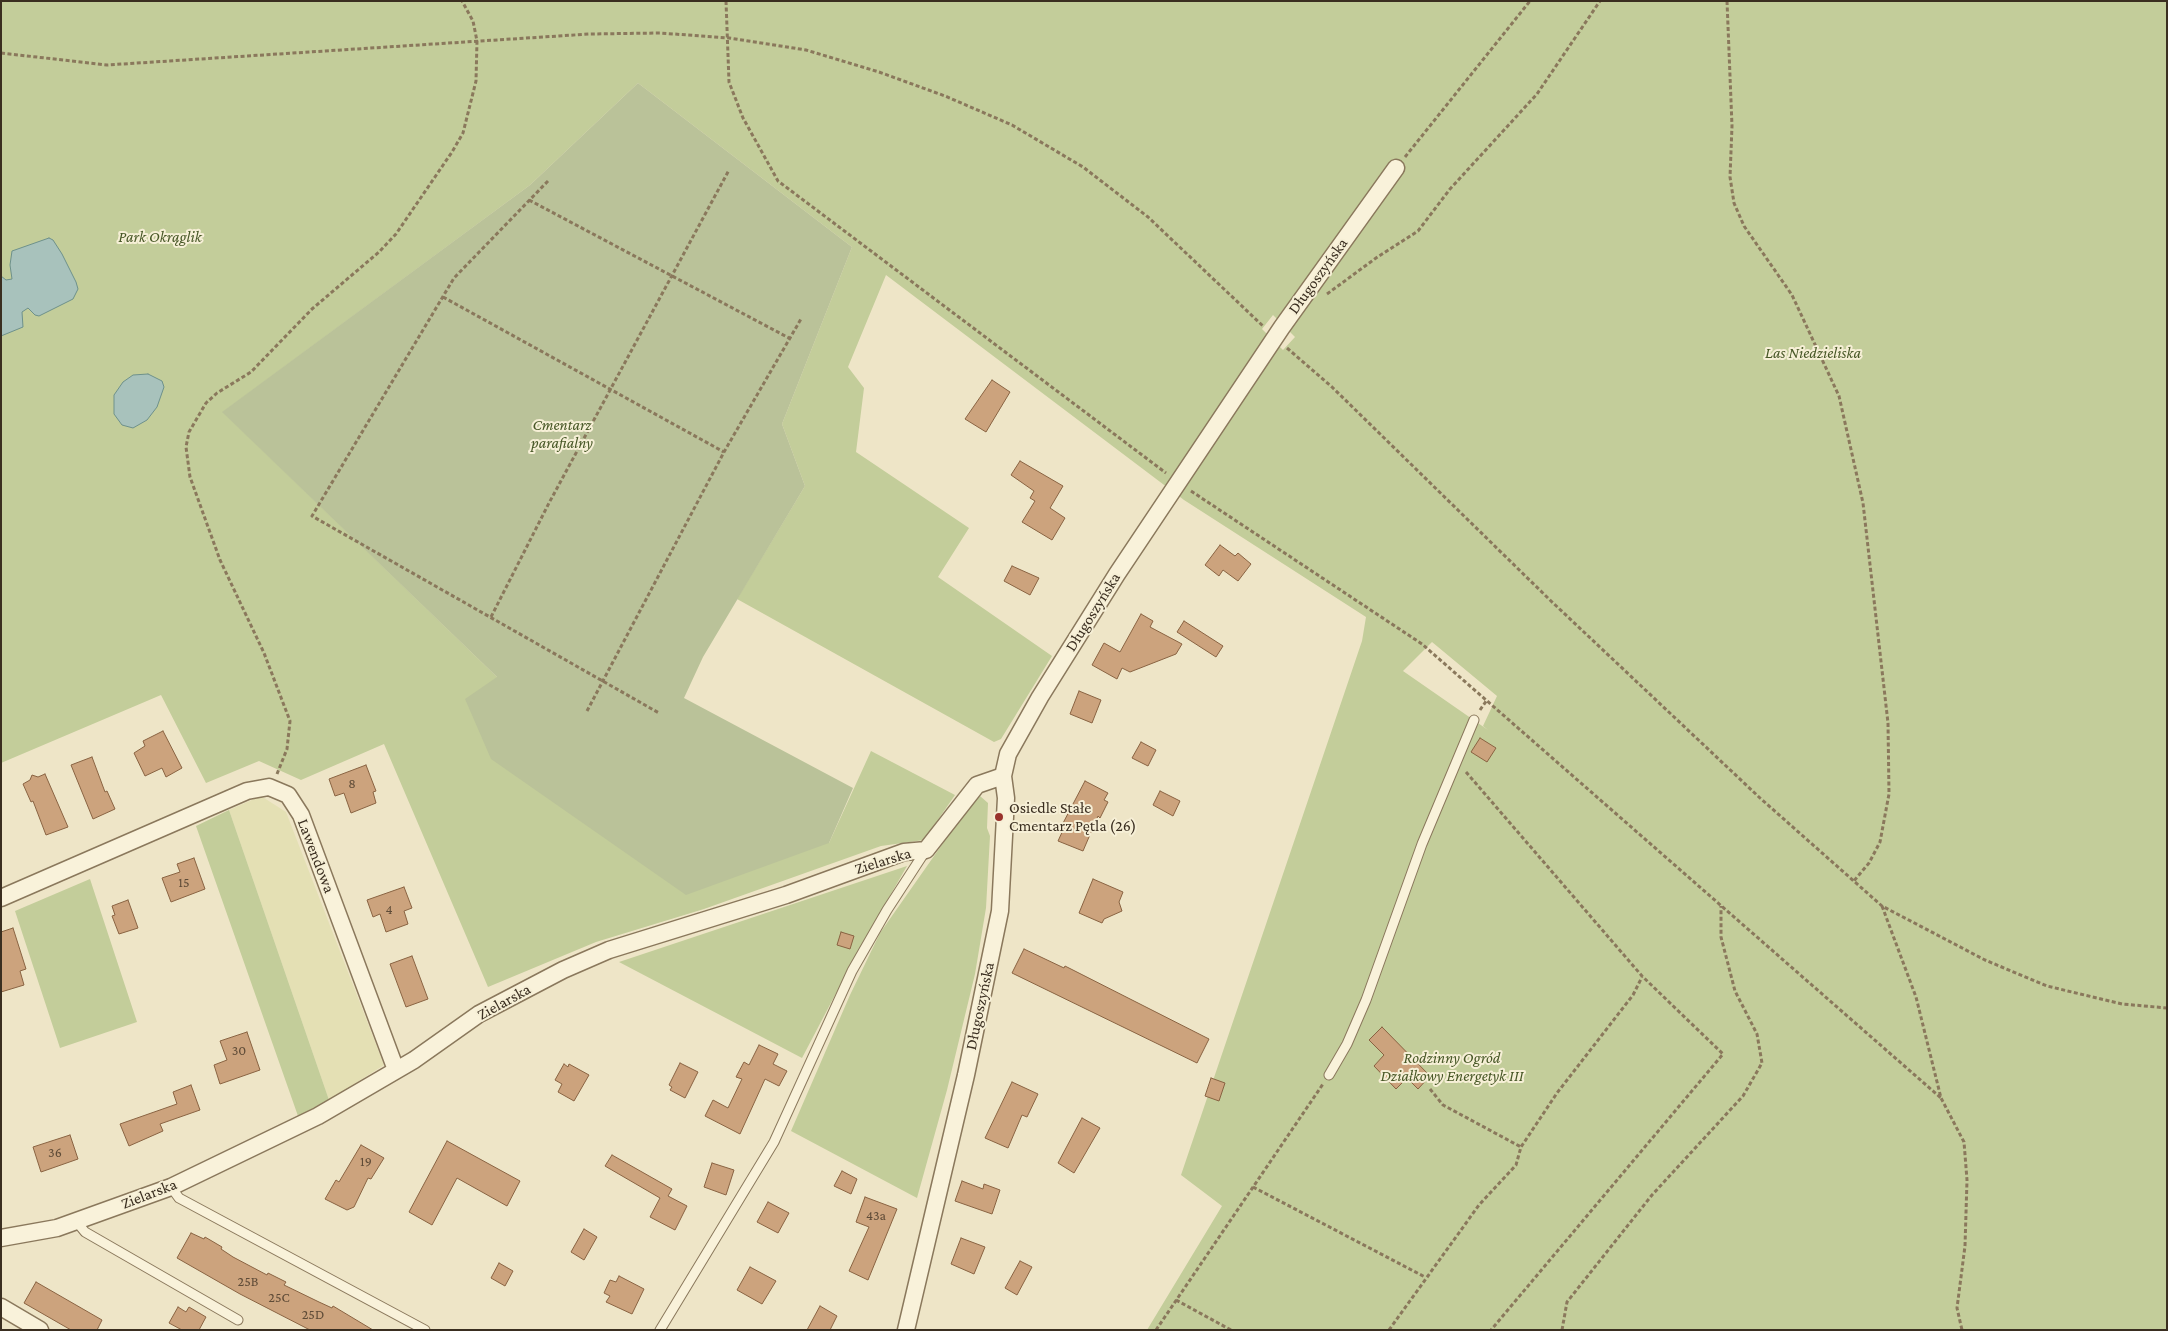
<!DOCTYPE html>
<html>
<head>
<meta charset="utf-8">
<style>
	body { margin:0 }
	#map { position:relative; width:2168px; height:1331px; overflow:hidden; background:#eee5c7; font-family:"Crimson Pro",serif }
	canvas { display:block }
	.frame { position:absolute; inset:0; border:2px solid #3a2e20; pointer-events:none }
</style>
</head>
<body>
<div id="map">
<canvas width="2168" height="1331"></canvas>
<div class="frame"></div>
</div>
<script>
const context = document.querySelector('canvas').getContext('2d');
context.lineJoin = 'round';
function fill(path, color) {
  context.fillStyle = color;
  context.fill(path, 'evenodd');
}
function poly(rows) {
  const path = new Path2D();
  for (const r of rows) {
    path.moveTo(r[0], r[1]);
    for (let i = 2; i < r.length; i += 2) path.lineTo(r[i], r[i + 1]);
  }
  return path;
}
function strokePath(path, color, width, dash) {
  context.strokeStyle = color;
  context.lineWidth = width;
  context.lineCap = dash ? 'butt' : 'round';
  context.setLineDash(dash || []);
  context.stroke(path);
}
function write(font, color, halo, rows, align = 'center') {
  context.font = font + ' "Crimson Pro",serif';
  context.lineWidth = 4;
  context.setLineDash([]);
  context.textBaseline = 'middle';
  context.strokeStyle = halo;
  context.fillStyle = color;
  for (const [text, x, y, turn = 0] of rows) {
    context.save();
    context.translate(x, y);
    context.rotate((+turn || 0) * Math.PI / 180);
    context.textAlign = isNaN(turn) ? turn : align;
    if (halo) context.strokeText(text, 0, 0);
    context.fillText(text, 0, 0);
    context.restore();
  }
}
const farmland = poly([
	[261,796,286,812,384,1065,329,1100,229,810]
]);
const green = poly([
	[1,1,2167,1,2167,1330,1147,1330,1222,1206,1181,1175,1362,641,1366,617,1184,500,886,275,848,367,864,388,856,452,969,528,938,577,1052,656,1001,739,994,742,737,599,805,486,782,424,852,247,638,83,530,185,223,412,497,677,829,843,871,751,955,795,924,840,881,846,704,909,596,942,488,987,384,744,301,780,259,761,206,783,161,695,1,763],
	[1273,315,1295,337,1283,350,1262,329],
	[1432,642,1497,696,1483,726,1488,730,1403,671],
	[980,796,988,803,987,828,990,836,986,908,975,974,947,1090,917,1198,791,1131,850,995,880,933,967,809],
	[229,810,329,1100,298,1116,196,826],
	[907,866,856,955,802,1058,619,962],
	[90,879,137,1022,60,1048,15,911]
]);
const cemetery = poly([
	[638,83,852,247,782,424,805,486,703,657,684,698,853,788,829,843,686,895,491,759,465,699,497,677,222,412,530,185]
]);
const water = poly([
	[49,238,53,240,62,254,76,282,78,289,73,299,39,316,35,315,28,308,22,312,23,327,1,336,1,276,6,280,12,279,10,265,12,251,49,238],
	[148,374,162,381,164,387,157,407,147,420,133,428,122,425,114,414,114,395,123,382,133,375,148,374]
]);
const building = poly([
	[992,380,1010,392,986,432,965,419,992,380],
	[1020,461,1063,486,1050,508,1065,518,1052,540,1022,522,1035,501,1030,498,1034,491,1011,475,1020,461],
	[1220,545,1235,556,1238,553,1251,564,1238,581,1223,570,1219,576,1205,565,1220,545],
	[1012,566,1039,578,1030,595,1004,581,1012,566],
	[1141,614,1153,621,1150,627,1182,644,1176,654,1130,672,1122,668,1117,679,1092,665,1104,643,1120,652,1141,614],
	[1184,621,1223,646,1216,657,1177,632,1184,621],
	[1079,691,1101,700,1092,723,1070,714,1079,691],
	[163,731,182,768,166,777,162,768,145,776,134,753,145,746,143,741,163,731],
	[1480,738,1496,748,1487,762,1471,752,1480,738],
	[1141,742,1156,750,1148,766,1132,758,1141,742],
	[92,757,105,792,107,791,115,809,93,819,71,765,92,757],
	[366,765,376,791,373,792,376,803,351,813,344,793,335,796,329,779,366,765],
	[45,774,68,827,46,835,33,801,31,802,23,784,30,780,32,775,38,777,45,774],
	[1085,781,1108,793,1104,800,1108,802,1100,818,1098,816,1083,851,1058,841,1064,828,1061,827,1085,781],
	[1160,791,1180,801,1173,816,1153,805,1160,791],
	[194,858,205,889,171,902,162,878,180,872,177,864,194,858],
	[1093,879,1123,892,1119,902,1122,911,1104,919,1102,923,1079,913,1093,879],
	[404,887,412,908,404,911,408,924,386,932,380,914,373,917,367,900,404,887],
	[128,900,138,928,119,934,112,916,115,915,112,906,128,900],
	[13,928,26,969,20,971,24,985,1,992,1,932,13,928],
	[841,932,854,936,850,949,837,945,841,932],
	[1024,949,1064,968,1065,966,1209,1039,1197,1063,1012,973,1024,949],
	[412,956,428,999,406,1007,390,964,412,956],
	[1382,1027,1430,1076,1418,1089,1407,1078,1396,1089,1374,1066,1384,1055,1369,1040,1382,1027],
	[247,1032,260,1070,220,1084,214,1065,227,1060,220,1041,247,1032],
	[759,1045,778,1054,773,1064,787,1071,779,1086,765,1079,740,1134,705,1116,713,1100,728,1108,742,1079,736,1077,744,1062,749,1065,759,1045],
	[680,1063,698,1072,685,1098,670,1090,672,1087,669,1085,680,1063],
	[564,1064,568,1067,569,1064,589,1075,574,1101,558,1092,562,1084,555,1080,564,1064],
	[1211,1078,1225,1083,1219,1101,1205,1096,1211,1078],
	[1012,1082,1038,1094,1027,1117,1022,1115,1008,1148,985,1138,1012,1082],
	[191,1085,200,1110,160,1124,163,1131,129,1146,120,1124,177,1104,173,1092,191,1085],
	[1082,1118,1100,1128,1074,1173,1058,1163,1082,1118],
	[70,1135,78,1159,41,1172,33,1147,70,1135],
	[447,1141,520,1181,507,1206,457,1178,432,1225,409,1212,447,1141],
	[361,1145,384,1158,371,1179,368,1178,354,1207,347,1210,325,1199,336,1180,339,1182,361,1145],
	[612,1155,672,1189,668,1196,687,1206,675,1230,650,1217,660,1198,605,1166,612,1155],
	[712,1163,734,1170,726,1195,704,1187,712,1163],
	[842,1171,857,1179,851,1194,834,1186,842,1171],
	[962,1181,983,1189,984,1184,1000,1190,992,1214,955,1201,962,1181],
	[865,1197,897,1209,868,1280,849,1271,869,1227,856,1222,865,1197],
	[768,1202,789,1213,778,1233,757,1222,768,1202],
	[584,1229,597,1237,584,1260,571,1252,584,1229],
	[191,1233,204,1239,205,1237,222,1247,221,1249,233,1257,267,1275,268,1273,286,1282,284,1285,319,1302,332,1308,333,1306,373,1330,310,1330,240,1294,177,1258,191,1233],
	[961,1238,985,1247,974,1274,951,1264,961,1238],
	[1020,1261,1032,1267,1017,1295,1005,1288,1020,1261],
	[499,1263,513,1271,505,1286,491,1278,499,1263],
	[750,1267,776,1281,762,1304,737,1290,750,1267],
	[619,1276,644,1289,632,1314,606,1302,610,1296,604,1293,610,1280,616,1282,619,1276],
	[36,1282,102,1320,97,1330,71,1330,24,1303,36,1282],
	[820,1306,837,1316,830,1330,807,1330,820,1306],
	[178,1307,186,1312,189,1307,206,1317,199,1330,182,1330,169,1323,178,1307]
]);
const path = poly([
	[726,1,729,82,743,118,778,181,1166,473],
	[1727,1,1732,126,1730,177,1734,203,1744,226,1792,295,1839,396,1863,503,1888,723,1889,794,1880,842,1869,863,1853,882],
	[1,53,107,65,589,34,660,33,729,38,806,50,879,72,945,96,1012,125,1083,167,1148,217,1264,327],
	[1405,157,1530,1],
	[548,181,454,278,312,516,659,713],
	[529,200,789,338],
	[1327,294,1376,258,1418,231,1450,189,1537,94,1600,1],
	[443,297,724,452],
	[1287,348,1332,387,1551,601,1760,798,1882,906,1985,960,2047,986,2122,1004,2167,1008],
	[1191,491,1422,644,1941,1098],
	[491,617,549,503,729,170],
	[1480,710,1487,700],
	[587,711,724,452,801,319],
	[1466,772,1642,976,1723,1054,1491,1330],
	[277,774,287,749,290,721,264,653,220,560,190,477,186,447,189,432,206,403,217,393,251,372,312,309,379,252,396,234,452,152,463,133,476,81,477,41,473,21,462,1],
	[1882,906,1916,997,1941,1098,1964,1142,1967,1180,1965,1246,1957,1308,1962,1330],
	[1430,1089,1443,1105,1521,1147],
	[1253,1187,1425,1277],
	[1176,1300,1231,1330],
	[1156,1330,1323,1084],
	[1389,1330,1479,1205,1516,1165,1521,1147,1557,1093,1633,995,1642,977],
	[1562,1330,1567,1302,1652,1195,1743,1096,1762,1063,1757,1034,1735,991,1721,937,1721,906]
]);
const service = poly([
	[1329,1075,1347,1044,1366,1000,1422,844,1474,720],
	[171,1187,179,1198,425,1330],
	[76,1221,85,1232,238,1320],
	[660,1330,774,1142,852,971,887,910,926,850]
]);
const minor = poly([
	[1,898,247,791,269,787,288,795,301,815,396,1070],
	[1,1238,57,1228,171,1187,318,1116,414,1060,479,1014,563,970,609,950,786,895,904,852,926,850,977,785,1003,776],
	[1,1307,40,1330],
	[906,1330,966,1075,1000,911,1006,798,1003,776,1008,754,1040,697,1117,574,1282,327,1396,168]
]);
const markers = [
	[999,817,5,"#99322c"]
];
const numberNames = [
	["8",352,784],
	["15",184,883],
	["4",389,910],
	["30",239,1051],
	["36",55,1153],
	["19",366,1162],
	["43a",876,1216],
	["25B",248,1282],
	["25C",279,1298],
	["25D",313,1315]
];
const parkNames = [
	["Park Okrąglik",160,237],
	["Las Niedzieliska",1813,353],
	["Cmentarz",562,425],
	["parafialny",562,443],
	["Rodzinny Ogród",1452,1058],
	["Działkowy Energetyk III",1452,1076]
];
const streetNames = [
	["Długoszyńska",1318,276,-54],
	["Długoszyńska",1093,612,-58],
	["Lawendowa",316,856,69],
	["Zielarska",883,861,-17],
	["Zielarska",504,1002,-29],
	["Długoszyńska",980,1006,-78],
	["Zielarska",149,1194,-21]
];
const poiNames = [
	["Osiedle Stałe",1009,808],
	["Cmentarz Pętla (26)",1009,826]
];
fill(farmland, '#e4e0b4');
fill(green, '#c3cd9a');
fill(cemetery, '#bac299');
fill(water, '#a8c2bc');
strokePath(water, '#6e918b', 1);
fill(building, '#cca37d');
strokePath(building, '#896342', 1);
strokePath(service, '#8a785c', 11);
strokePath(minor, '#8a785c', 19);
strokePath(path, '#8a785c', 3, [4, 2.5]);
strokePath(service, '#f9f2da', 9);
strokePath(minor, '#f9f2da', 16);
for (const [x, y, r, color] of markers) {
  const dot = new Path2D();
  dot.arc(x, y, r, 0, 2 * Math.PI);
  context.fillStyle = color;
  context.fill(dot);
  strokePath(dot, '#f6efd6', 2);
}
write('14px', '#5e4b37', null, numberNames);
write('italic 16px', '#475726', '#f6efd6', parkNames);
write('16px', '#3a2e20', '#f6efd6', streetNames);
write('16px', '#3a2e20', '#f6efd6', poiNames, 'left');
</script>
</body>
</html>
